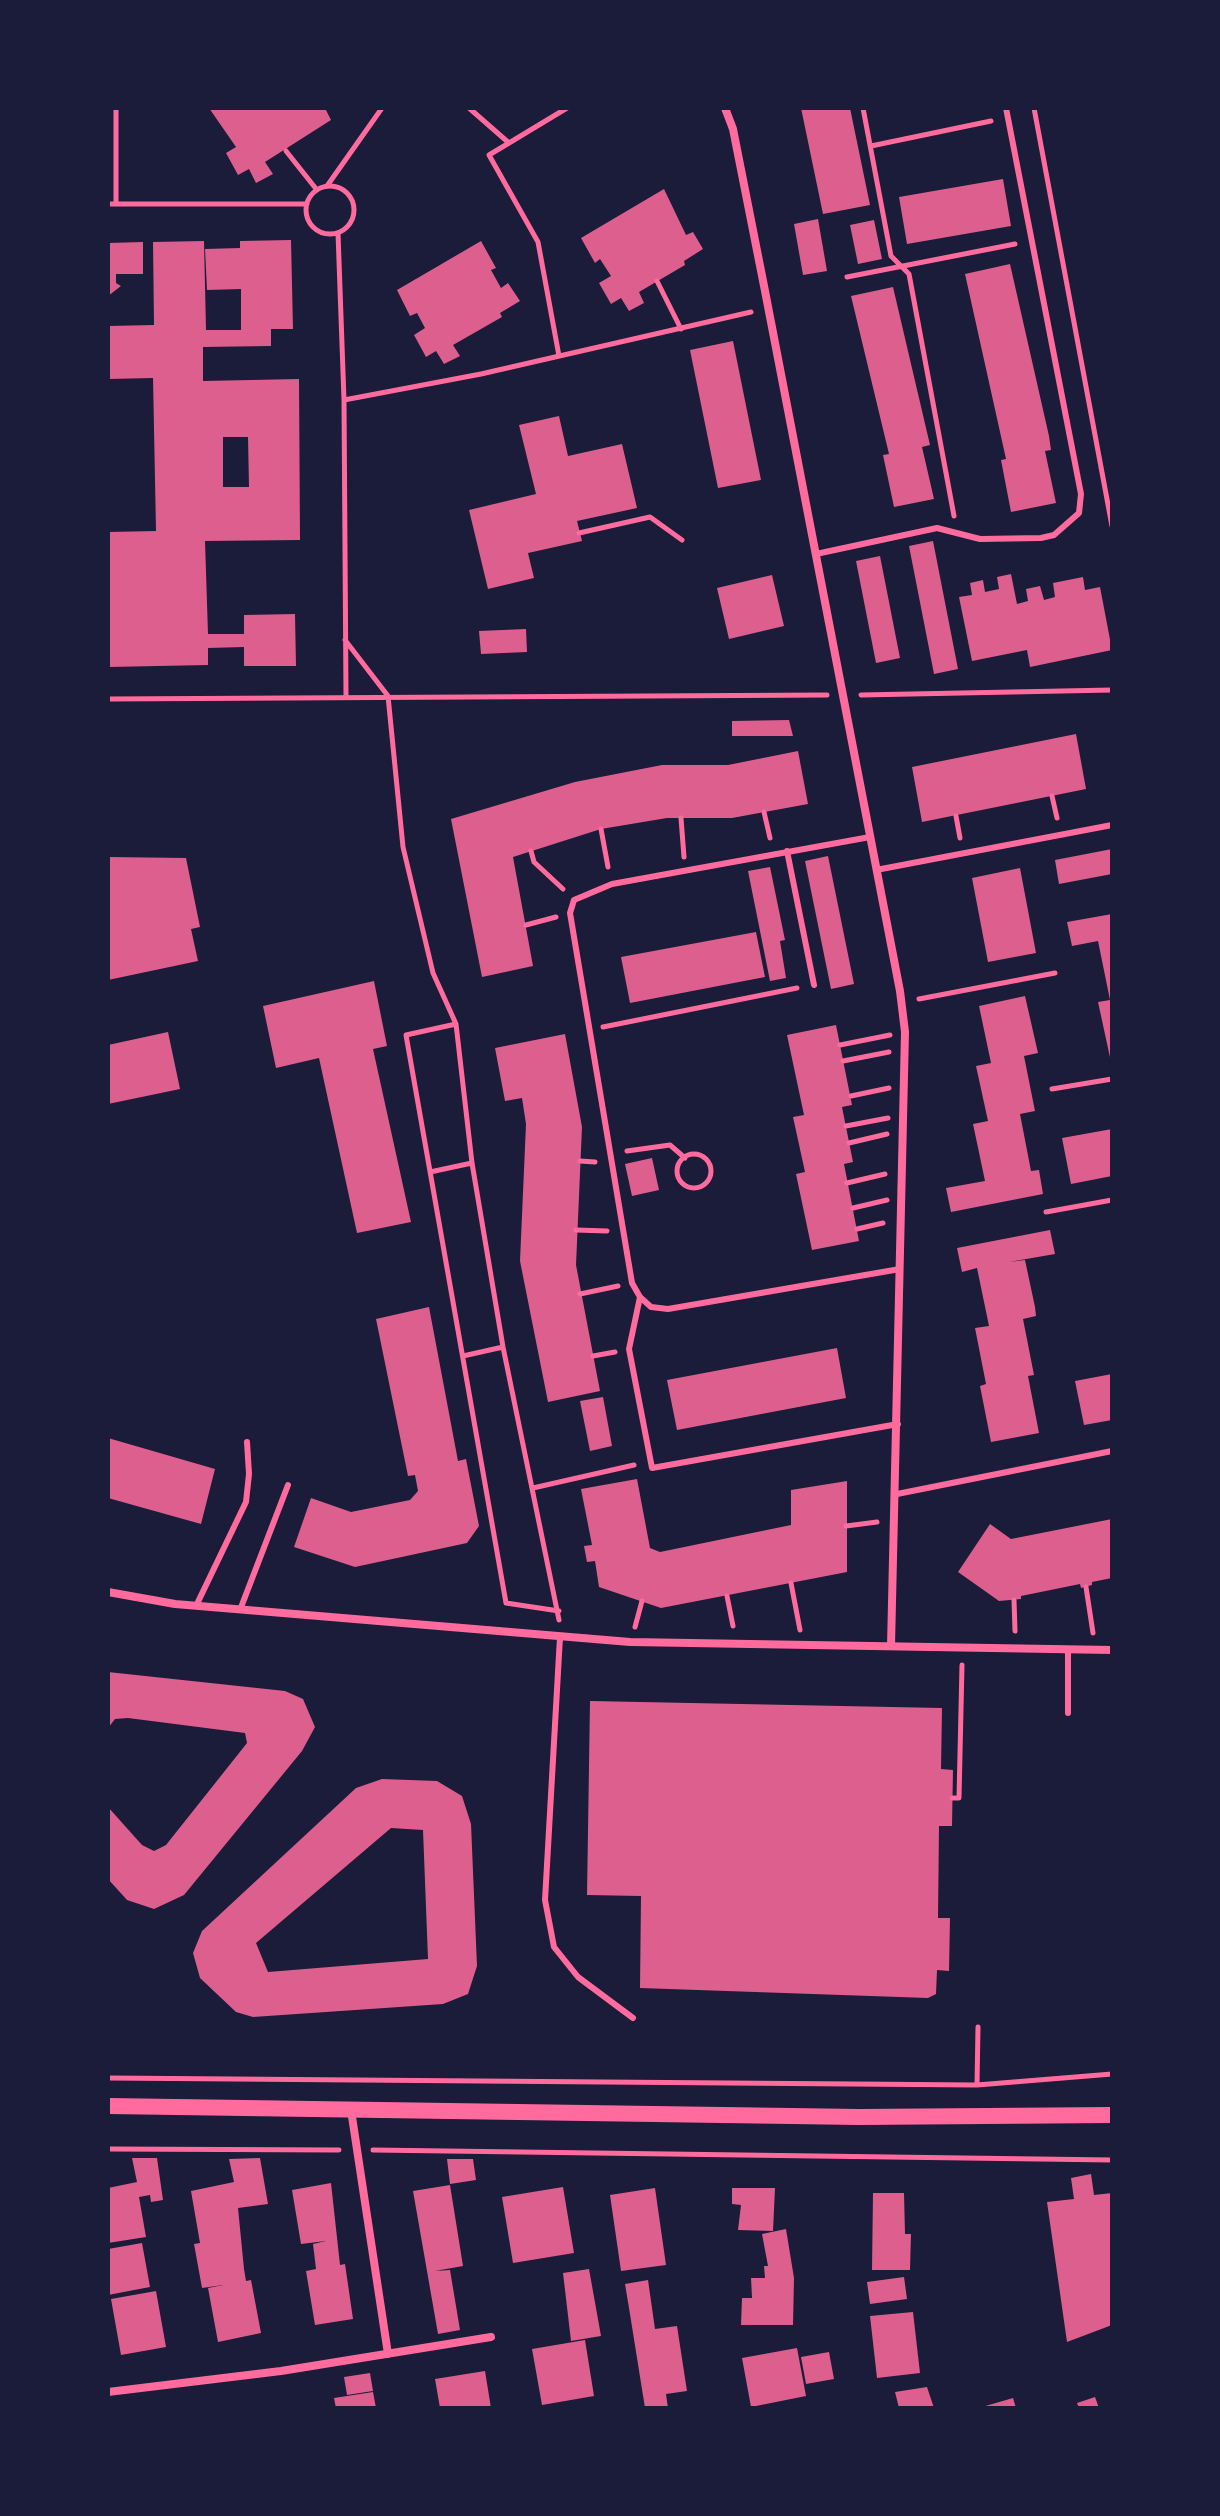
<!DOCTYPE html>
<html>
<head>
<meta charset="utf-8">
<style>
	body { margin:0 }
	#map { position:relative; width:1220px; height:2516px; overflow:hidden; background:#1b1b3a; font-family:"Titillium Web",sans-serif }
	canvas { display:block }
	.frame { position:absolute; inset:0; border:110px solid #1b1b3a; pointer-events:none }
</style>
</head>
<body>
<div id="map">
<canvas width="1220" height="2516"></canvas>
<div class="frame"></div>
</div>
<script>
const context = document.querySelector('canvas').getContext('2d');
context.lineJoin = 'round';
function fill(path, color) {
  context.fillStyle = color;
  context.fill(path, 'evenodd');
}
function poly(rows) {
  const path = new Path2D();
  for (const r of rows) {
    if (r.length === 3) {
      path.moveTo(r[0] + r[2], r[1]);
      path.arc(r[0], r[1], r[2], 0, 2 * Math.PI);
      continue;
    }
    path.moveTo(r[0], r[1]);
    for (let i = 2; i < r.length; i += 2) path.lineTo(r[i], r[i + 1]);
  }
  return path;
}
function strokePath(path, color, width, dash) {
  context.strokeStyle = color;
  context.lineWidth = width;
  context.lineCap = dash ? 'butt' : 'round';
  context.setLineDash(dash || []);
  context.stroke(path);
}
const building = poly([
	[209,108,325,108,331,120,265,162,273,174,256,183,249,169,238,175,226,153,236,147],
	[801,108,850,108,870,205,823,214],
	[1003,179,1011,226,907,244,899,197],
	[664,189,686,235,693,232,703,249,684,261,685,265,639,292,644,303,629,311,621,298,611,304,599,283,611,276,600,259,595,263,581,238],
	[818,219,827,271,803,275,794,224],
	[874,220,882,259,858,264,850,225],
	[291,240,293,329,271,329,271,346,203,347,203,381,299,379,300,540,205,541,208,634,244,634,244,615,295,614,296,666,244,666,244,647,208,648,208,665,108,667,108,532,156,531,153,378,108,379,108,326,154,325,153,242,204,241,206,330,241,330,241,289,207,290,205,249,240,248,240,241],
	[223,437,248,437,249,487,223,487],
	[481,241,496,268,491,270,501,288,508,283,520,301,500,313,502,317,453,345,460,356,444,364,436,351,426,357,414,335,425,328,417,313,410,316,397,290],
	[143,242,143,274,116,274,116,283,121,286,108,296,108,243],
	[1010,264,1049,436,1051,450,1045,451,1056,503,1011,512,1001,460,1006,459,965,274],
	[893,287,930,445,922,447,934,499,894,507,883,455,889,454,851,296],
	[733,341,761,480,718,488,690,350],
	[559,416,568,456,622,444,637,508,577,521,582,541,528,553,534,578,488,589,469,510,536,494,519,425],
	[933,541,958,669,934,674,909,546],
	[880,556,900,658,876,663,856,561],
	[1011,574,1017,604,1028,601,1026,589,1040,586,1044,600,1055,597,1053,583,1083,577,1085,590,1100,587,1112,650,1030,667,1027,650,972,661,959,597,972,595,970,583,983,580,985,592,999,589,997,577],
	[772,575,784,626,729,639,717,588],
	[526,629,527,652,481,654,479,631],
	[789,720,793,736,732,736,732,721],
	[1076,734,1086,789,922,822,912,767],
	[798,751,808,804,732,818,667,818,601,829,513,857,533,966,482,977,451,819,575,782,662,765,728,765],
	[1112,849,1112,874,1059,884,1055,860],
	[828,856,854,984,831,989,805,861],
	[108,857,186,858,200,927,191,929,198,961,108,980],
	[770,867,785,940,780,941,786,978,770,981,748,871],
	[1020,868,1036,953,988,962,972,878],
	[1112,914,1112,1062,1111,1062,1098,1002,1110,1000,1098,941,1072,946,1067,922],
	[756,932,765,977,630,1003,621,957],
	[374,981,387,1046,373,1049,411,1222,357,1233,319,1058,276,1068,263,1006],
	[1025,996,1038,1053,1024,1056,1035,1111,1020,1114,1031,1171,1039,1170,1043,1194,951,1212,946,1188,985,1181,973,1124,988,1121,976,1066,991,1063,979,1006],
	[836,1025,852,1105,842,1107,853,1162,844,1164,859,1241,812,1250,796,1174,805,1172,793,1117,804,1115,787,1035],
	[168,1032,180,1089,108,1104,108,1045],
	[565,1034,582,1127,576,1265,600,1391,548,1402,520,1261,526,1124,522,1098,505,1101,495,1048],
	[1112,1129,1112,1176,1071,1184,1062,1138],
	[652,1158,659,1190,632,1196,625,1164],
	[1050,1230,1055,1254,1009,1262,1025,1260,1035,1307,1036,1316,1023,1319,1034,1375,1028,1376,1039,1433,991,1442,980,1386,986,1384,975,1328,989,1326,977,1268,962,1272,957,1248],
	[429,1307,458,1461,466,1459,479,1526,467,1543,355,1567,294,1547,311,1498,351,1512,410,1500,418,1491,415,1475,408,1476,376,1319],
	[837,1348,846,1398,677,1430,667,1380],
	[1112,1374,1112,1420,1084,1425,1075,1381],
	[603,1397,612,1446,590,1451,580,1401],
	[108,1438,215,1469,201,1524,108,1498],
	[637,1479,650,1548,660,1552,791,1525,791,1490,847,1481,847,1572,661,1608,599,1587,595,1561,587,1562,584,1546,592,1545,581,1489],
	[1112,1519,1112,1578,1092,1582,1092,1585,1081,1588,1080,1584,1021,1596,1021,1599,999,1601,958,1572,990,1524,1011,1539],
	[108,1672,285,1691,303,1699,315,1727,302,1751,184,1895,154,1909,127,1900,108,1879,108,1807,142,1845,154,1851,166,1845,247,1743,245,1733,128,1718,115,1719,108,1728],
	[590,1701,942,1708,941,1769,953,1770,952,1826,939,1826,938,1918,950,1918,949,1971,937,1970,936,1994,928,1998,640,1988,641,1896,587,1895],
	[382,1779,437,1781,462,1796,471,1824,477,1966,468,1994,443,2004,253,2017,236,2012,200,1978,193,1953,202,1931,356,1788],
	[391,1828,423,1830,428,1959,268,1972,256,1943],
	[132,2158,157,2158,163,2200,151,2202,150,2195,139,2197,146,2237,108,2243,108,2188,137,2182],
	[260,2158,268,2204,238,2208,244,2269,246,2281,251,2280,261,2333,218,2342,208,2288,223,2285,202,2288,194,2244,200,2243,191,2191,234,2182,229,2159],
	[447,2159,473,2159,476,2180,450,2184],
	[1091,2174,1094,2195,1112,2193,1112,2325,1067,2342,1047,2202,1074,2199,1071,2178],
	[331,2183,340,2265,345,2264,353,2319,315,2325,306,2271,316,2269,313,2244,326,2241,301,2244,292,2190],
	[450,2185,463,2266,435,2271,450,2270,460,2330,438,2334,413,2191],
	[563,2187,574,2253,513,2263,502,2197],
	[655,2188,666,2265,621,2271,610,2195],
	[732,2188,775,2188,773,2231,738,2230,741,2205,732,2204],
	[873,2193,904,2193,905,2234,911,2234,910,2270,872,2270],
	[786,2229,794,2278,793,2325,741,2325,742,2298,752,2298,751,2278,765,2278,764,2266,768,2266,762,2234],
	[142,2243,150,2287,108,2295,108,2249],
	[589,2269,601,2336,571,2341,563,2273],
	[904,2277,907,2299,870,2304,867,2282],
	[648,2280,655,2329,677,2326,687,2391,666,2394,668,2408,645,2408,629,2308,625,2284],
	[156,2291,166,2347,121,2355,111,2299],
	[913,2312,920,2373,877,2378,870,2316],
	[585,2340,594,2396,542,2405,532,2349],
	[797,2348,806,2396,751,2407,742,2358],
	[829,2352,834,2379,806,2384,801,2357],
	[485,2371,491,2408,440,2408,435,2379],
	[370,2373,373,2391,347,2395,344,2377],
	[927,2387,934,2408,899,2408,895,2392],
	[373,2392,376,2408,336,2408,334,2398],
	[1095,2397,1099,2408,1079,2408,1077,2403],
	[1013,2398,1016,2408,982,2408,982,2407]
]);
const path = poly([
	[116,108,116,204],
	[469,108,509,143,489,155,538,242,559,356],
	[863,108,891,256,909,274,954,516],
	[1034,108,1112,526],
	[509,143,567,108],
	[871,146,991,121],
	[286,151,317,190],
	[327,186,382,108],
	[330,210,24],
	[108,204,307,204],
	[338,233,344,400,346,697],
	[847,277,1015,244],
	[657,281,681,329],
	[344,400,481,374,751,312],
	[579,533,650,517,682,540],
	[345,640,388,696,403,847,433,973,456,1024,472,1163,503,1347,559,1620],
	[861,695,1112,690],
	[108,699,827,695],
	[1052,796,1057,818],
	[764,812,770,838],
	[956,816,960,838],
	[681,818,684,857],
	[601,829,608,867],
	[531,851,534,862,563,889],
	[526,925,556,917],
	[919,999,1055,973],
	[456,1024,406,1035,506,1603,559,1611],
	[603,1027,797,988],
	[840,1045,890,1035],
	[843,1061,889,1052],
	[1052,1089,1112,1079],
	[851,1096,889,1088],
	[846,1126,888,1118],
	[849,1143,887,1134],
	[627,1151,670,1145,685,1158],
	[694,1171,17],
	[580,1161,595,1162],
	[430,1172,472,1163],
	[847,1183,885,1174],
	[853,1208,887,1200],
	[1046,1212,1112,1200],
	[857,1229,883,1223],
	[576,1230,607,1231],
	[580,1294,618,1286],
	[463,1356,503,1347],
	[593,1356,615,1352],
	[533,1488,634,1465],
	[846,1526,877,1522],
	[791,1583,800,1630],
	[1086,1587,1093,1633],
	[727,1596,733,1626],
	[1014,1600,1015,1631],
	[635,1627,642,1601],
	[952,1798,959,1798,962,1665],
	[108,2078,977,2085,1112,2074],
	[977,2085,978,2027],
	[108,2149,339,2150],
	[373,2150,1112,2160]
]);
const service = poly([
	[816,554,937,528,980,539,1041,538,1054,535,1079,513,1081,494,1006,108],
	[870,837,612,884,574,900,570,913,632,1283,640,1297,651,1307,668,1309,900,1269],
	[787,851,814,985],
	[876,870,1112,825],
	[640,1297,629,1349,652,1468,898,1424],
	[897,1494,1112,1451],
	[196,1606,246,1502,249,1474,247,1442],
	[240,1610,288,1485],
	[560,1637,545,1900,554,1947,578,1977,633,2018],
	[1068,1713,1068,1649]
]);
const minor = poly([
	[725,108,733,129,765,291,900,991,905,1032,891,1646],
	[108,1592,175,1604,630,1642,1112,1650],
	[351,2110,388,2354],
	[108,2392,281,2371,491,2337]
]);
const secondary = poly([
	[108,2106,859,2117,1112,2115]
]);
fill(building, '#dd5f8e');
strokePath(path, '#ff6b9d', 5);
strokePath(service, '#ff6b9d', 6);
strokePath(minor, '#ff6b9d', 8);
strokePath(secondary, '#ff6b9d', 16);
</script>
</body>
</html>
